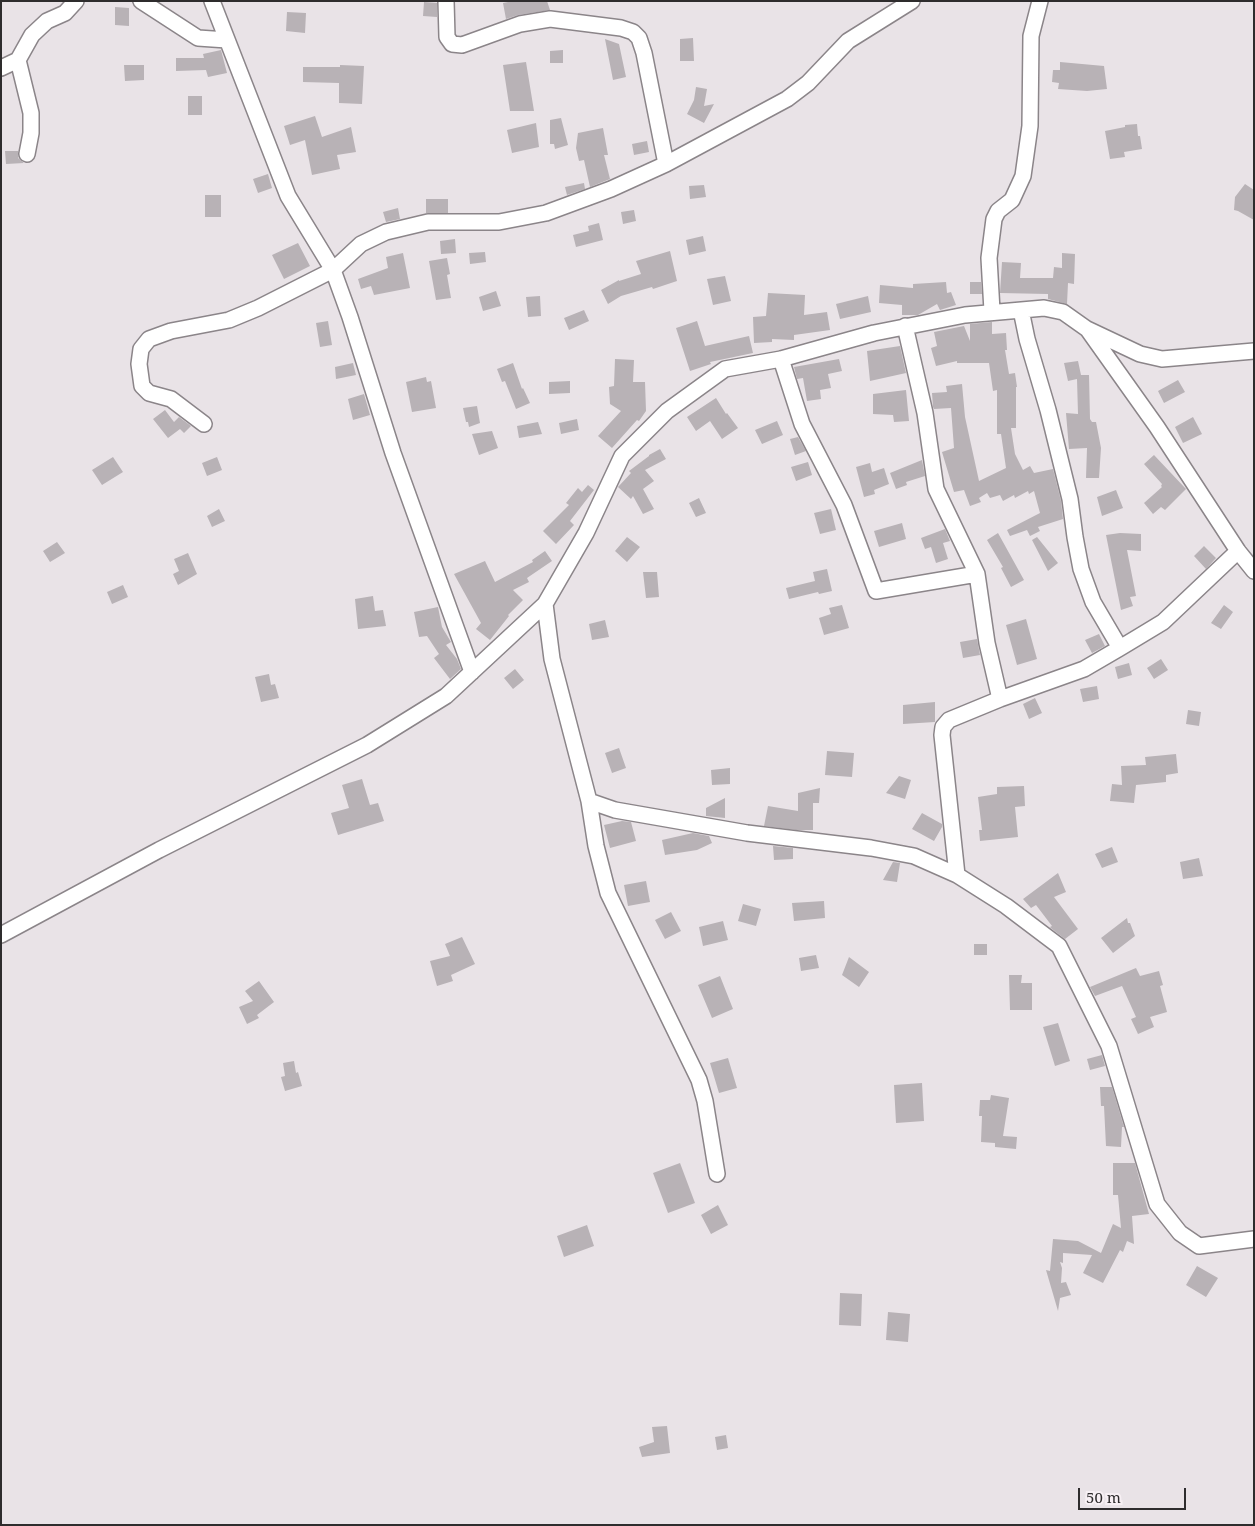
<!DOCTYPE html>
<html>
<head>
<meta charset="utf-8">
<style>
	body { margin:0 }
	#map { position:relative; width:1255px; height:1526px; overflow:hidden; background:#e9e3e7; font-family:"Noto Serif",serif }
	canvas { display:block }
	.frame { position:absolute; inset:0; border:2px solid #2e2c2d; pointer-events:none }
	.scale { position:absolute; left:1078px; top:1488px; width:108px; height:22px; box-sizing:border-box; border:2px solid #2e2c2d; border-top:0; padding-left:6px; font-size:15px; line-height:18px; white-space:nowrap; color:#2e2c2d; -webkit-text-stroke:4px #f7f0f4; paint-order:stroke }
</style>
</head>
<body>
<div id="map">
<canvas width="1255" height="1526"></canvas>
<div class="frame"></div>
<div class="scale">50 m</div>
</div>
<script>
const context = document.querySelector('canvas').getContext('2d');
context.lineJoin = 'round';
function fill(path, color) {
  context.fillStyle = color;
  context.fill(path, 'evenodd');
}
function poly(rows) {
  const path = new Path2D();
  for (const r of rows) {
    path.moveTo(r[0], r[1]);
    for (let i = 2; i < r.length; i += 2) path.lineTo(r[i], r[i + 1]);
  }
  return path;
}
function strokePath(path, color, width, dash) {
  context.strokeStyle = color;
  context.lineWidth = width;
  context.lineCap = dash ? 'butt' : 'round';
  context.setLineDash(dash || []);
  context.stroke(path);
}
const building = poly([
	[513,1,547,1,550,10,518,15,506,19,503,3],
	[424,2,437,3,437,17,423,16],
	[115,7,129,8,129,26,115,25],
	[287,12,306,13,305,33,286,31],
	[693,38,694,61,680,61,680,39],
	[605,39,619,44,626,77,613,80],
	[221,50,227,73,208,77,206,70,176,71,176,58,204,58,203,54],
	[563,50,563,63,550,63,550,51],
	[526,62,534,111,510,111,503,65],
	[1060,62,1104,66,1107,89,1087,91,1058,89,1059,83,1052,82,1053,70,1060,70],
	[124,65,144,65,144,80,125,81],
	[340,65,364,66,362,104,339,103,339,83,303,82,303,67,340,67],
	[696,87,707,89,704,106,714,104,704,123,687,114,694,100],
	[188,96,202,96,202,115,188,115],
	[315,116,322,137,351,127,356,152,337,155,340,169,312,175,305,140,290,145,284,126],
	[561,118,568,145,555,149,554,144,550,144,550,120],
	[536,123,539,147,512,153,507,130],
	[1137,124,1138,136,1140,136,1142,149,1124,152,1125,157,1110,159,1105,131,1125,127,1125,125],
	[603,128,608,155,604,155,610,179,590,187,584,160,579,161,576,148,578,133],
	[647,141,649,152,634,155,632,144],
	[5,151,18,151,18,158,24,163,6,164],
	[268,174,272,188,258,193,253,179],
	[584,183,585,189,567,195,565,187],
	[1245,184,1254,190,1254,220,1238,211,1234,210,1235,197],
	[704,185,706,197,690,199,689,186],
	[205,195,221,195,221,217,205,217],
	[426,199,448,199,448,213,426,213],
	[398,208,400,219,386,222,383,212],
	[634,210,636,221,623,224,621,212],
	[599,223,603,240,576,247,573,235,589,231,588,226],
	[703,236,706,251,689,255,686,240],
	[455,239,456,253,441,254,440,241],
	[298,243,310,266,284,279,272,255],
	[670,251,677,281,653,289,652,287,621,296,608,304,601,290,619,280,619,281,641,274,636,261],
	[485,252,486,262,470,264,469,253],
	[403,253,410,288,374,295,371,286,361,289,358,279,388,268,386,257],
	[1062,253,1075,254,1074,284,1068,283,1067,304,1048,299,1048,294,1000,293,1002,262,1021,263,1020,278,1053,278,1054,267,1062,268],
	[447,258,450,274,447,275,451,298,436,300,429,261],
	[725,276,731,301,713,305,707,279],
	[946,282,947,293,951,292,956,305,940,310,937,304,918,315,902,315,902,305,879,303,880,285,913,288,913,284],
	[970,282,981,282,982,294,970,294],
	[496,291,501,306,483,311,479,297],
	[768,293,805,295,804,315,827,312,830,330,794,335,794,340,772,339,772,342,754,343,753,317,766,316],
	[540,296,541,316,528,317,526,297],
	[868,296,871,312,840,319,836,304],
	[584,310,589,321,569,330,564,318],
	[328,321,332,345,320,347,316,323],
	[697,321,705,346,749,336,753,353,710,362,711,364,690,371,676,328],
	[992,322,992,334,1006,333,1007,350,1005,350,1009,374,1015,373,1017,387,1016,387,1016,428,1011,428,1015,454,1023,470,1030,466,1034,473,1053,469,1061,501,1063,519,1038,527,1040,531,1030,536,1027,530,1010,536,1007,530,1040,513,1034,491,1029,494,1028,491,1015,498,1014,495,1003,501,1000,495,990,498,987,493,979,498,981,502,970,506,964,490,954,492,942,452,954,448,951,408,934,409,933,407,932,393,947,392,946,386,962,384,965,417,979,481,1006,468,1001,434,997,434,997,390,993,391,989,363,957,363,957,361,936,366,931,348,937,346,934,332,964,326,970,341,970,324],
	[900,346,906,373,870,381,867,351],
	[615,359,634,360,633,382,645,382,646,411,639,421,637,420,612,448,598,436,621,411,610,404,609,387,614,386],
	[839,359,842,371,828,374,831,388,820,390,821,399,807,401,803,378,797,379,794,367],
	[1078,361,1081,375,1089,375,1090,419,1092,422,1096,422,1101,448,1099,478,1086,478,1087,448,1069,449,1066,413,1078,414,1077,379,1068,381,1064,363],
	[353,363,356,375,336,379,335,367],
	[513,363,522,389,523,388,530,403,516,409,505,381,502,382,497,369],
	[426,377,427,382,431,381,436,408,412,412,406,382],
	[1178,380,1185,392,1164,403,1158,391],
	[570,381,570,393,549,394,549,382],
	[906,390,909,421,894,422,893,415,873,414,873,394],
	[364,394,370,415,353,420,348,399],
	[716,398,726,414,727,413,738,428,722,439,710,421,696,431,687,417],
	[477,406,480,423,469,427,468,422,466,422,463,408],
	[165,410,174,422,179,417,191,426,184,433,180,429,168,438,153,419],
	[1193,417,1202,434,1183,443,1175,427],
	[577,419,579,430,561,434,559,423],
	[777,421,783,435,762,444,755,430],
	[538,422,542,434,519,438,517,426],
	[492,431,498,448,479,455,472,434],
	[798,437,806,451,795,455,790,439],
	[660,449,666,459,645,470,654,481,643,489,654,509,643,514,633,496,631,499,618,487,631,473,629,471,649,456,649,455],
	[1154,455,1186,489,1165,510,1161,507,1153,514,1144,503,1162,487,1161,486,1162,484,1144,464],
	[113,457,123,472,102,485,92,470],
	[217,457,222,470,207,476,202,463],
	[922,460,925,476,906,482,907,485,896,489,890,473],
	[808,462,812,475,796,481,791,467],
	[870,463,872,472,884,468,889,484,874,490,875,494,864,497,856,467],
	[588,485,594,490,570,521,574,525,556,544,543,531,569,505,566,503,578,488,582,492],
	[1116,490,1123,508,1102,516,1097,497],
	[699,498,706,513,696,517,689,503],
	[219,509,225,521,212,527,207,516],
	[831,509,836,530,820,534,814,513],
	[902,523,906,539,879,547,874,531],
	[945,529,950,541,943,543,948,559,936,563,931,547,925,549,921,538],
	[998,533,1024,580,1011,587,1001,568,1003,567,987,540],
	[1120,533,1141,534,1141,551,1127,550,1136,596,1130,597,1133,606,1121,610,1106,535],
	[627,537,640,547,627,562,615,551],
	[1037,537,1058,563,1048,571,1032,540],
	[57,542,65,553,50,562,43,551],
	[1204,546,1216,558,1206,569,1194,556],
	[545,551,552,561,527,578,529,582,513,590,523,600,508,615,509,616,490,640,476,629,481,623,454,574,485,561,495,582,533,562,532,560],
	[188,553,197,574,178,585,173,574,179,571,174,559],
	[827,569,832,591,819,594,818,592,789,599,786,588,815,581,813,572],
	[643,572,657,572,659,597,646,598],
	[123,585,128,597,112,604,107,592],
	[373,596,375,611,383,610,386,626,358,629,355,599],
	[842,605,849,628,824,635,819,618,831,614,829,608],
	[1224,605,1233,612,1221,629,1211,623],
	[438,607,442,627,451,642,446,645,457,659,461,669,450,679,434,658,439,654,427,636,419,637,414,612],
	[1026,619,1037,659,1017,665,1006,625],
	[605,620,609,637,592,640,589,624],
	[1099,634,1105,646,1092,653,1085,640],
	[977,639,980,655,963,658,960,642],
	[1161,659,1168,670,1154,679,1147,668],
	[1129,663,1132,675,1118,679,1115,667],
	[515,669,524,680,513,689,504,678],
	[269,674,271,685,275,684,279,698,261,702,255,677],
	[1097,686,1099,699,1083,702,1080,689],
	[1035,698,1042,713,1029,719,1023,704],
	[935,702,935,722,903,724,903,705],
	[1188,710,1201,712,1199,726,1186,724],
	[619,748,626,768,612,773,605,753],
	[827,751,854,753,852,777,825,775],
	[1176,754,1178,773,1166,775,1166,782,1136,785,1134,803,1110,801,1112,784,1122,785,1121,766,1146,765,1145,757],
	[730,768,730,784,712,785,711,770],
	[899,776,911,780,905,799,886,793],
	[362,779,370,805,378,803,384,821,338,835,331,813,349,808,342,785],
	[1024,786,1025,806,1015,807,1018,837,980,841,979,830,982,830,978,797,997,794,997,787],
	[820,788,819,803,813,803,813,830,796,830,764,826,768,806,798,811,798,793],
	[725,798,725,818,706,816,706,808],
	[922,813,942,824,942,827,934,841,912,829],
	[622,821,631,822,636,841,610,848,604,825],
	[693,833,709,836,712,843,697,850,665,855,662,840],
	[773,846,793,848,793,859,774,860],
	[1112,847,1118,862,1102,868,1095,854],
	[1199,858,1203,876,1183,879,1180,862],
	[893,862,900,863,897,882,883,880],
	[1058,873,1066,892,1054,897,1078,929,1065,939,1052,929,1050,927,1052,926,1036,905,1031,908,1023,899],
	[646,881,650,902,628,906,624,885],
	[824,901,825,918,794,921,792,903],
	[743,904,761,909,756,926,738,921],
	[671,912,681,931,665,939,655,920],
	[1127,918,1128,923,1130,923,1135,936,1113,953,1101,938],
	[723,921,728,940,703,946,699,927],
	[462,937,475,964,451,975,453,981,437,986,430,961,450,956,445,944],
	[974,944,987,944,987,955,974,955],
	[816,955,819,968,801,971,799,958],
	[849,957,869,972,859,987,842,975],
	[1136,968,1140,976,1159,971,1163,985,1160,986,1167,1012,1150,1017,1154,1027,1138,1034,1131,1019,1136,1017,1122,986,1095,996,1090,987],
	[1009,975,1022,975,1021,983,1032,983,1032,1010,1010,1010],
	[720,976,733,1009,712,1018,698,985],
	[259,981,274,1002,257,1015,259,1018,247,1024,239,1007,253,1001,245,991],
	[1058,1023,1070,1061,1055,1066,1043,1027],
	[1102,1055,1105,1066,1090,1070,1087,1059],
	[728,1058,737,1088,719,1093,710,1063],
	[294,1061,296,1073,298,1072,302,1086,285,1091,281,1077,285,1076,283,1063],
	[922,1083,924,1121,896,1123,894,1085],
	[1100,1087,1112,1087,1124,1127,1122,1127,1121,1147,1106,1146,1104,1106,1101,1106],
	[991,1095,1009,1098,1003,1136,1017,1137,1016,1149,995,1147,995,1143,981,1142,982,1116,979,1116,980,1100,990,1100],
	[680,1163,695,1203,668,1213,653,1173],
	[1113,1163,1135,1163,1149,1214,1132,1216,1134,1244,1127,1241,1123,1252,1120,1250,1103,1283,1083,1273,1092,1255,1063,1253,1063,1263,1060,1262,1062,1268,1061,1283,1066,1282,1071,1295,1060,1298,1058,1311,1046,1270,1050,1271,1053,1239,1078,1241,1101,1253,1113,1224,1121,1228,1118,1195,1113,1195],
	[718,1205,728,1225,711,1234,701,1215],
	[587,1225,594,1246,564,1257,557,1236],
	[1197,1266,1218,1278,1206,1297,1186,1285],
	[840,1293,862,1294,861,1326,839,1325],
	[888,1312,910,1314,908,1342,886,1340],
	[667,1426,670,1453,642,1457,639,1447,654,1442,652,1427],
	[726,1435,728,1448,717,1450,715,1437]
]);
const minor = poly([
	[141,1,198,38,227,40],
	[212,1,288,196,333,270,350,317,393,453,472,672],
	[446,1,447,37,452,44,462,45,520,24,550,19,621,28,633,32,639,38,644,53,666,164],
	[1,68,18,60],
	[27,154,31,133,31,113,18,60,32,35,47,21,65,13,76,1],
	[1021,310,1027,339,1048,410,1070,499,1075,537,1081,569,1093,602,1120,648],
	[992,311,989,258,994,219,998,211,1012,200,1023,176,1030,126,1031,36,1040,1],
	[905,326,925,413,936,489,977,574,987,643,1000,699],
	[1088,330,1157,427,1238,551,1254,571],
	[781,359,802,424,844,505,876,591,977,574],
	[204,424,171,399,149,393,142,386,139,364,141,349,149,339,171,331,229,320,258,308,333,270,361,244,386,232,428,222,499,222,546,213,611,189,666,164,787,99,808,83,848,41,912,1],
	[545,604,552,659,589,801,615,810,747,833,871,848,914,856,957,875,1006,906,1059,946,1109,1046,1157,1204,1180,1233,1199,1246,1254,1239],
	[589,801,596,846,608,893,699,1080,705,1101,717,1174],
	[957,875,942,735,943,727,949,720,1000,699,1084,669,1120,648,1163,622,1238,551],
	[1,935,159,850,367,745,446,696,545,604,586,533,622,456,667,411,725,369,781,359,874,333,965,315,1044,308,1063,312,1087,329,1140,354,1162,359,1254,351]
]);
fill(building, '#b8b2b6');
strokePath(minor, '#8b8589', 18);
strokePath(minor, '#fff', 15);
</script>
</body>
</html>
